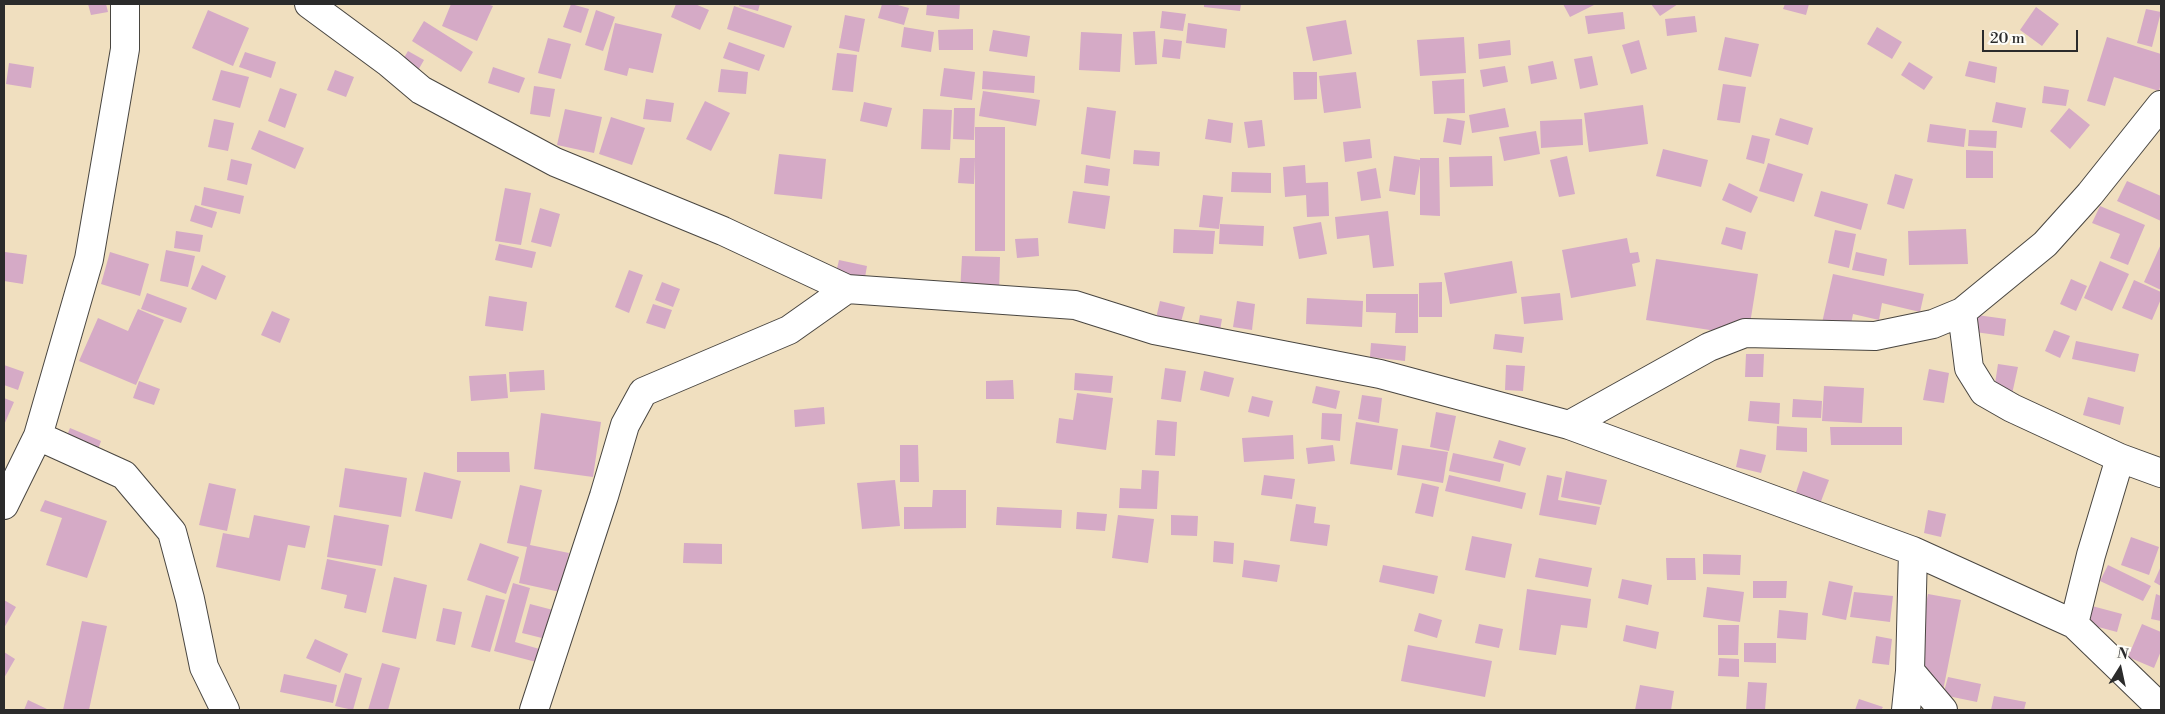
<!DOCTYPE html>
<html>
<head>
<meta charset="utf-8">
<style>
	body { margin:0 }
	#map { position:relative; width:2165px; height:714px; overflow:hidden; background:#f0dfbf; font-family:"Libre Bodoni",serif }
	canvas { display:block }
	.frame { position:absolute; inset:0; border:5px solid #2b2b2b; pointer-events:none }
	.north { position:absolute; left:2095px; top:644px; width:50px; height:50px; -webkit-text-stroke:4px #fdfcf7; paint-order:stroke; rotate:10deg; font-size:14px; font-weight:700; line-height:20px; text-align:center; color:#2b2b2b }
	.north::after { content:''; display:block; margin:auto; width:18px; height:22px; background:#2b2b2b; clip-path:polygon(50% 0,100% 100%,50% 72%,0 100%) }
	.scale { position:absolute; left:1982px; top:30px; width:96px; height:22px; box-sizing:border-box; border:2px solid #2b2b2b; border-top:0; padding-left:6px; font-size:15px; line-height:18px; white-space:nowrap; color:#2b2b2b; -webkit-text-stroke:4px #fdfcf7; paint-order:stroke }
</style>
</head>
<body>
<div id="map">
<canvas width="2165" height="714"></canvas>
<div class="frame"></div>
<div class="north">N</div>
<div class="scale">20 m</div>
</div>
<script>
const context = document.querySelector('canvas').getContext('2d');
context.lineJoin = 'round';
function fill(path, color) {
  context.fillStyle = color;
  context.fill(path, 'evenodd');
}
function poly(rows) {
  const path = new Path2D();
  for (const r of rows) {
    path.moveTo(r[0], r[1]);
    for (let i = 2; i < r.length; i += 2) path.lineTo(r[i], r[i + 1]);
  }
  return path;
}
function strokePath(path, color, width, dash) {
  context.strokeStyle = color;
  context.lineWidth = width;
  context.lineCap = dash ? 'butt' : 'round';
  context.setLineDash(dash || []);
  context.stroke(path);
}
const building = poly([
	[88,4,106,4,108,12,91,15],
	[451,4,487,4,493,6,477,41,442,26],
	[571,4,589,9,581,33,563,27],
	[676,4,695,4,709,10,700,30,671,17],
	[740,4,760,4,758,11,739,6],
	[882,4,894,4,909,8,904,25,878,18],
	[927,4,960,4,959,19,926,15],
	[1204,4,1241,4,1240,11,1204,7],
	[1563,4,1596,4,1570,17],
	[1651,4,1678,4,1660,16],
	[1785,4,1809,4,1806,15,1783,9],
	[734,6,792,26,784,48,727,29],
	[2036,7,2059,24,2042,46,2020,30],
	[2146,9,2161,12,2152,47,2137,43],
	[208,10,249,28,233,66,192,48],
	[596,10,615,17,603,51,585,45],
	[1162,11,1186,14,1183,31,1160,28],
	[1623,12,1625,29,1588,34,1585,16],
	[845,15,865,19,859,52,839,48],
	[1695,16,1697,32,1667,36,1665,19],
	[1346,20,1352,54,1313,61,1306,27],
	[424,21,473,52,461,72,412,41],
	[615,23,662,34,653,73,629,68,627,76,604,70],
	[1188,23,1227,29,1225,48,1186,43],
	[904,27,934,32,931,52,901,47],
	[1877,27,1902,42,1892,59,1867,44],
	[973,29,973,50,939,50,938,30],
	[993,30,1030,36,1027,57,989,51],
	[1155,31,1157,64,1135,65,1133,32],
	[1081,32,1122,34,1120,72,1079,70],
	[1464,37,1466,73,1420,76,1417,40],
	[1725,37,1759,44,1751,77,1718,70],
	[2107,37,2161,54,2161,83,2159,91,2114,77,2105,106,2087,101],
	[548,38,571,44,561,79,538,73],
	[1164,39,1182,41,1180,59,1162,57],
	[1510,40,1511,55,1479,59,1478,44],
	[1639,40,1647,69,1631,74,1622,45],
	[729,42,765,55,759,71,723,58],
	[408,51,424,60,412,81,396,71],
	[245,52,276,62,271,78,239,67],
	[837,53,857,55,853,92,832,90],
	[1592,56,1598,85,1580,89,1574,59],
	[1553,61,1557,79,1531,84,1528,66],
	[1969,61,1997,67,1995,83,1965,76],
	[1909,62,1933,77,1924,90,1901,75],
	[9,63,34,67,31,88,6,84],
	[1505,66,1508,82,1483,87,1480,70],
	[493,67,525,78,519,93,488,83],
	[944,68,975,72,972,100,940,96],
	[721,69,748,72,746,94,718,92],
	[221,70,249,77,240,108,212,100],
	[335,70,354,77,346,97,327,90],
	[983,71,1035,76,1034,93,982,89],
	[1293,72,1317,72,1317,99,1294,100],
	[1356,72,1361,108,1324,113,1319,76],
	[1464,79,1465,113,1434,114,1432,81],
	[1723,84,1746,87,1740,123,1717,120],
	[534,86,555,89,550,117,530,114],
	[2044,86,2069,90,2066,106,2042,103],
	[280,88,297,94,285,128,268,121],
	[983,91,1040,100,1036,126,979,116],
	[646,99,674,103,671,122,643,119],
	[705,101,730,113,711,151,686,139],
	[864,102,892,108,887,127,860,121],
	[1996,102,2026,108,2022,128,1992,122],
	[1643,105,1648,144,1589,152,1584,113],
	[1087,107,1116,111,1110,159,1081,154],
	[954,108,975,108,974,140,953,139],
	[1505,108,1509,127,1472,133,1469,115],
	[2069,108,2090,125,2070,149,2050,131],
	[565,109,602,117,594,153,557,145],
	[923,109,952,110,950,150,921,149],
	[611,117,645,128,632,165,599,154],
	[1447,118,1465,121,1461,145,1443,142],
	[1780,118,1813,128,1808,145,1775,135],
	[214,119,234,123,228,151,208,147],
	[1208,119,1233,123,1231,143,1205,139],
	[1582,119,1583,145,1541,148,1540,121],
	[1262,120,1265,146,1248,148,1244,122],
	[1930,124,1966,129,1964,147,1927,142],
	[975,127,1005,127,1005,251,975,251],
	[259,130,304,148,295,169,251,149],
	[1969,130,1997,131,1996,148,1968,146],
	[1536,131,1540,154,1504,161,1499,137],
	[1752,135,1770,139,1764,164,1746,159],
	[1370,139,1372,158,1345,162,1343,142],
	[1663,149,1708,160,1701,187,1656,176],
	[1134,150,1160,152,1159,166,1133,164],
	[1966,150,1993,151,1993,178,1966,178],
	[779,154,826,159,822,199,774,194],
	[1394,156,1420,160,1420,158,1439,158,1440,216,1420,215,1420,165,1415,195,1389,191],
	[1492,156,1493,186,1450,187,1449,157],
	[1567,156,1575,194,1559,197,1550,160],
	[960,158,975,158,974,184,958,183],
	[231,159,252,164,247,185,227,180],
	[1768,163,1803,174,1794,202,1759,191],
	[1086,165,1110,169,1108,186,1084,183],
	[1305,165,1306,183,1328,182,1329,216,1307,217,1306,195,1285,197,1283,167],
	[1376,168,1381,198,1361,201,1357,172],
	[1232,172,1271,173,1271,193,1231,192],
	[1895,174,1913,179,1904,209,1887,204],
	[2127,181,2161,196,2161,221,2117,201],
	[1729,183,1758,197,1751,213,1722,200],
	[204,187,244,196,240,214,201,205],
	[505,188,531,193,521,245,495,241],
	[1073,191,1110,196,1105,229,1068,223],
	[1821,191,1868,204,1861,230,1814,216],
	[1203,195,1223,197,1219,229,1199,227],
	[195,205,217,212,212,228,190,221],
	[2100,206,2145,225,2128,265,2110,258,2120,234,2092,223],
	[540,208,560,214,551,247,531,242],
	[1388,211,1394,266,1373,268,1369,235,1337,239,1335,217],
	[1321,222,1327,254,1299,259,1293,227],
	[1220,224,1264,226,1263,246,1219,244],
	[1726,227,1746,232,1742,250,1721,244],
	[1174,229,1215,231,1213,254,1173,253],
	[1966,229,1968,264,1909,265,1908,231],
	[1835,230,1856,234,1849,268,1828,263],
	[176,231,203,235,200,252,174,248],
	[1038,238,1039,256,1017,258,1015,239],
	[1627,238,1630,253,1638,252,1640,262,1632,264,1636,286,1571,298,1562,250],
	[499,244,536,252,532,268,495,260],
	[2161,244,2161,290,2144,282],
	[166,250,195,256,188,287,160,281],
	[5,252,27,255,23,284,4,281],
	[110,252,149,264,140,296,101,284],
	[1856,252,1887,259,1884,276,1852,270],
	[962,256,1000,257,999,294,960,293],
	[1656,259,1758,274,1748,336,1646,320],
	[839,260,867,266,864,283,835,277],
	[1512,261,1517,293,1450,304,1444,273],
	[2100,261,2129,274,2112,311,2084,298],
	[202,265,226,276,216,300,191,289],
	[629,270,643,275,629,313,615,307],
	[1833,274,1924,294,1920,312,1882,303,1879,320,1853,314,1850,329,1822,323],
	[2071,279,2087,286,2076,311,2060,304],
	[2134,280,2161,292,2161,299,2152,320,2122,308],
	[662,282,680,289,673,307,655,300],
	[1442,282,1442,317,1419,317,1419,283],
	[147,293,187,308,181,323,141,309],
	[1560,293,1563,320,1524,324,1521,297],
	[1366,294,1418,294,1418,333,1395,333,1396,313,1366,312],
	[489,296,527,302,523,331,485,326],
	[1307,298,1363,301,1362,327,1306,324],
	[1160,301,1185,307,1177,337,1153,331],
	[1237,301,1255,304,1252,330,1233,327],
	[653,304,672,310,665,329,646,323],
	[138,309,164,320,136,385,79,361,98,318,128,331],
	[272,311,290,319,280,343,261,335],
	[1200,315,1222,319,1218,342,1196,337],
	[1977,315,2006,319,2004,336,1975,332],
	[2054,330,2070,336,2060,358,2045,351],
	[1495,334,1524,337,1522,353,1493,349],
	[2076,341,2139,354,2135,372,2072,359],
	[1371,343,1406,346,1405,361,1370,357],
	[1746,354,1764,354,1763,377,1745,377],
	[1998,364,2018,367,2012,394,1994,390],
	[4,365,24,372,18,390,4,385],
	[1506,365,1525,366,1523,391,1505,390],
	[1165,368,1186,371,1181,402,1161,399],
	[1929,369,1949,373,1944,403,1923,400],
	[544,370,545,390,510,392,509,372],
	[1204,371,1234,378,1229,397,1200,390],
	[1075,373,1113,376,1111,393,1074,390],
	[506,374,508,398,471,401,469,376],
	[1013,380,1014,399,986,399,986,381],
	[139,381,160,389,154,405,133,398],
	[1316,386,1340,391,1336,409,1312,403],
	[1824,386,1864,388,1862,423,1822,421],
	[1077,393,1113,398,1106,450,1056,443,1059,418,1073,420],
	[1362,395,1382,398,1379,423,1358,419],
	[1252,396,1273,401,1269,417,1248,412],
	[2088,397,2124,407,2120,425,2083,415],
	[4,398,14,402,4,425],
	[1793,399,1822,401,1821,418,1792,417],
	[1750,401,1780,403,1779,424,1748,421],
	[824,407,825,424,795,427,794,410],
	[1436,412,1456,416,1449,451,1430,447],
	[541,413,601,422,593,477,534,469],
	[1322,413,1342,414,1340,441,1321,439],
	[1157,420,1177,422,1175,456,1155,455],
	[1356,422,1398,429,1392,470,1350,464],
	[1777,426,1807,428,1807,452,1776,450],
	[1830,427,1902,427,1902,445,1831,445],
	[70,428,101,441,95,458,63,445],
	[1293,435,1294,459,1244,462,1242,438],
	[1499,440,1526,448,1520,466,1493,458],
	[900,445,918,445,919,482,900,482],
	[1333,445,1335,461,1308,464,1306,448],
	[1402,445,1448,452,1443,483,1397,475],
	[1740,449,1766,455,1761,473,1736,467],
	[457,452,509,452,510,472,457,472],
	[1453,453,1504,464,1500,482,1449,471],
	[345,468,407,478,401,517,339,507],
	[1142,470,1159,471,1157,509,1119,508,1120,488,1141,489],
	[1566,471,1607,480,1601,505,1561,497],
	[1803,471,1829,480,1820,504,1795,495],
	[424,472,461,481,452,519,415,511],
	[1264,475,1295,479,1292,499,1261,495],
	[1449,475,1526,493,1522,509,1445,491],
	[1547,475,1562,478,1558,500,1600,507,1596,525,1539,515],
	[895,480,900,526,862,529,857,483],
	[209,483,236,489,227,531,199,525],
	[1422,483,1439,487,1433,517,1415,513],
	[520,485,542,490,530,545,569,553,560,592,519,583,527,547,507,543],
	[933,490,966,490,966,528,904,529,904,507,932,507],
	[45,500,107,521,87,578,46,565,62,518,40,511],
	[1296,504,1316,507,1314,523,1330,525,1327,546,1290,541],
	[997,507,1062,510,1061,528,996,525],
	[1928,510,1946,514,1941,537,1924,533],
	[1077,512,1107,514,1105,531,1076,529],
	[254,515,310,526,305,548,288,545,280,581,216,567,223,533,249,538],
	[334,515,389,525,382,566,327,557],
	[1118,515,1154,519,1148,563,1112,558],
	[1171,515,1198,516,1197,536,1171,535],
	[1472,536,1512,544,1505,578,1465,570],
	[2131,537,2159,547,2149,575,2121,565],
	[1214,541,1234,543,1233,564,1213,562],
	[480,543,519,557,506,594,467,580],
	[684,543,722,544,722,564,683,563],
	[1703,554,1741,555,1740,575,1703,574],
	[1539,558,1592,568,1588,587,1535,577],
	[1666,558,1695,558,1696,580,1667,580],
	[327,559,376,569,366,613,344,608,347,595,321,589],
	[1244,560,1280,565,1277,582,1242,577],
	[1383,565,1438,576,1434,594,1379,582],
	[2108,565,2151,586,2143,601,2100,581],
	[2161,566,2161,586,2154,582],
	[394,577,427,585,416,639,382,632],
	[1622,579,1652,585,1648,605,1618,598],
	[1753,581,1787,581,1786,598,1753,598],
	[1829,581,1853,586,1846,620,1822,615],
	[513,583,530,588,515,642,543,650,540,663,494,651],
	[1707,587,1744,592,1740,622,1703,617],
	[1527,589,1591,599,1587,628,1561,625,1556,655,1519,650],
	[1854,592,1893,596,1890,622,1850,617],
	[1928,594,1961,600,1942,696,1908,689],
	[2156,594,2161,596,2161,621,2151,619],
	[486,595,505,600,490,652,471,647],
	[4,600,16,607,4,628],
	[530,604,553,610,546,639,522,633],
	[2092,606,2122,614,2117,632,2087,624],
	[443,608,462,612,455,645,436,641],
	[1779,610,1808,613,1806,640,1777,638],
	[1419,613,1442,620,1437,638,1414,631],
	[82,621,107,626,89,710,63,710],
	[1479,624,1503,629,1499,648,1475,643],
	[2142,624,2161,632,2161,651,2154,668,2128,657],
	[1626,625,1659,632,1656,649,1623,641],
	[1718,625,1739,625,1738,655,1718,655],
	[1876,636,1892,639,1889,665,1872,663],
	[315,639,348,654,340,673,306,658],
	[1744,643,1776,643,1776,663,1744,662],
	[1408,645,1492,661,1485,697,1401,681],
	[4,652,15,659,4,678],
	[1719,658,1739,659,1739,677,1718,676],
	[382,663,400,668,388,710,368,710],
	[345,673,362,678,353,710,335,706],
	[284,674,337,685,333,703,280,692],
	[1948,677,1981,684,1977,702,1943,695],
	[1748,682,1767,683,1765,710,1746,710],
	[1640,685,1674,691,1671,710,1635,710],
	[1994,696,2026,702,2024,710,1991,710],
	[1859,699,1883,707,1881,710,1855,710],
	[28,700,47,709,46,710,24,710]
]);
const street = poly([
	[309,4,389,63,421,90,555,162,723,231,847,289,1075,305,1154,330,1380,374,1569,425,1913,551,2074,624,2161,708],
	[1962,312,1969,368,1984,392,2012,408,2120,458,2161,473],
	[1569,425,1709,347,1745,333,1875,336,1933,324,1962,312,2045,244,2090,194,2161,105],
	[38,436,124,475,172,532,190,599,204,667,225,710],
	[4,505,38,436,89,259,125,49,125,4],
	[2074,624,2091,555,2120,458],
	[1910,671,1943,710],
	[534,710,604,496,625,425,643,392,789,330,847,289],
	[1906,710,1910,671,1913,551]
]);
fill(building, '#d5aac6');
strokePath(street, '#494641', 30);
strokePath(street, '#fff', 28);
</script>
</body>
</html>
